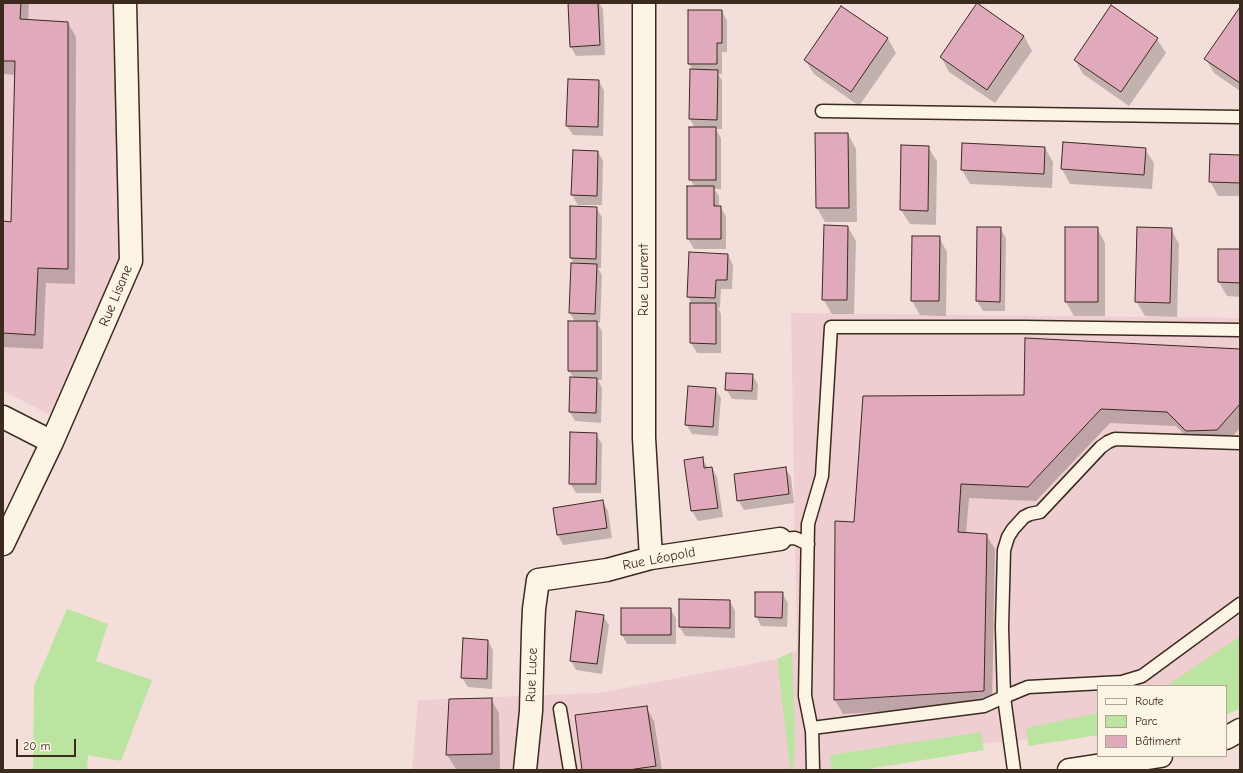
<!DOCTYPE html>
<html>
<head>
<meta charset="utf-8">
<style>
	body { margin:0 }
	#map { position:relative; width:1243px; height:773px; overflow:hidden; background:#f4ded9; font-family:"Comic Neue",sans-serif }
	canvas { display:block }
	.frame { position:absolute; inset:0; border:4px solid #3b2a1e; pointer-events:none }
	.legend { position:absolute; left:1097px; top:685px; width:130px; height:72px; box-sizing:border-box; background:#fcf5e5; border:1px solid #afa495; margin:0; padding:5px 7px; list-style:none; font-size:12px; color:#3b2a1e }
	.legend li { display:flex; align-items:center; gap:8px; height:20px }
	.legend b { width:20px; border:1px solid #afa495 }
	.scale { position:absolute; left:16px; top:739px; width:60px; height:18px; box-sizing:border-box; border:2px solid #3b2a1e; border-top:0; padding-left:5px; font-size:12px; line-height:14px; white-space:nowrap; color:#3b2a1e; -webkit-text-stroke:3px #fcf5e5; paint-order:stroke }
</style>
</head>
<body>
<div id="map">
<canvas width="1243" height="773"></canvas>
<div class="frame"></div>
<ul class="legend">
<li><b style="height:5px;background:#fcf5e5"></b>Route</li>
<li><b style="height:11px;background:#bae4a0"></b>Parc</li>
<li><b style="height:11px;background:#e1a9bc"></b>Bâtiment</li>
</ul>
<div class="scale">20 m</div>
</div>
<script>
const context = document.querySelector('canvas').getContext('2d');
context.lineJoin = 'round';
function fill(path, color) {
  context.fillStyle = color;
  context.fill(path, 'evenodd');
}
function poly(rows) {
  const path = new Path2D();
  for (const r of rows) {
    path.moveTo(r[0], r[1]);
    for (let i = 2; i < r.length; i += 2) path.lineTo(r[i], r[i + 1]);
  }
  return path;
}
function strokePath(path, color, width, dash) {
  context.strokeStyle = color;
  context.lineWidth = width;
  context.lineCap = dash ? 'butt' : 'round';
  context.setLineDash(dash || []);
  context.stroke(path);
}
function write(font, color, halo, rows, align = 'center') {
  context.font = font + ' "Comic Neue",sans-serif';
  context.lineWidth = 3.5;
  context.setLineDash([]);
  context.textBaseline = 'middle';
  context.strokeStyle = halo;
  context.fillStyle = color;
  for (const [text, x, y, turn = 0] of rows) {
    context.save();
    context.translate(x, y);
    context.rotate((+turn || 0) * Math.PI / 180);
    context.textAlign = isNaN(turn) ? turn : align;
    if (halo) context.strokeText(text, 0, 0);
    context.fillText(text, 0, 0);
    context.restore();
  }
}
const built = poly([
	[3,3,125,3,131,261,54,417,3,391],
	[791,313,1240,318,1240,676,1224,686,1098,686,1098,729,1037,738,990,743,831,770,412,770,418,700,599,693,777,659,797,650]
]);
const green = poly([
	[67,609,108,624,96,661,152,680,121,761,88,755,87,770,33,770,34,686],
	[1240,636,1240,708,1226,715,1226,686,1167,686],
	[792,652,795,747,793,770,779,770,790,768,777,659],
	[1098,713,1098,735,1029,746,1026,728],
	[981,732,984,750,862,770,831,770,830,755]
]);
const shadow = poly([
	[3,3,29,3,28,21,68,23,76,37,75,284,46,283,43,349,3,347,3,222,12,223,16,75,3,74],
	[569,3,599,3,603,9,605,55,576,56,571,47],
	[842,7,888,39,896,53,859,106,814,74,805,60],
	[1240,9,1240,91,1214,73,1206,59],
	[722,11,727,21,727,52,722,52,722,74,718,74,722,80,722,129,716,129,721,138,721,189,714,189,719,196,719,207,720,207,726,216,726,249,694,249,688,239,688,187,695,187,690,179,695,128,690,119,691,70,693,70,689,64],
	[1024,36,1032,51,995,103,949,72,941,57],
	[1157,39,1166,53,1129,106,1083,74,1075,60],
	[599,81,604,91,603,136,573,135,567,126],
	[848,134,856,149,857,222,825,222,817,208],
	[1063,143,1145,149,1154,163,1152,189,1070,184,1062,169],
	[928,147,937,161,936,225,910,224,901,210],
	[1045,148,1053,162,1052,188,970,184,962,170],
	[598,152,603,161,602,205,578,205,572,195],
	[1240,156,1240,196,1218,196,1210,181],
	[596,208,602,217,601,268,598,268,602,275,600,323,597,323,602,331,602,380,598,380,602,388,601,423,575,421,570,412,574,378,569,371,575,322,570,313,574,264,571,258],
	[848,227,856,241,854,314,832,314,823,299],
	[978,228,1000,228,1006,238,1005,311,983,311,977,301],
	[1097,228,1105,243,1105,316,1074,316,1066,302],
	[1171,229,1179,244,1177,317,1145,316,1136,301],
	[939,237,947,252,946,316,920,315,912,301],
	[1240,250,1240,297,1227,296,1219,282],
	[728,255,733,265,732,289,721,289,720,308,718,307,721,314,721,353,697,353,691,343,692,304,688,297],
	[1240,350,1240,428,1225,444,1195,445,1176,426,1110,423,1036,501,969,498,966,534,986,535,995,549,992,705,843,714,835,700,855,523,1025,396],
	[752,375,758,384,757,400,732,399,726,389],
	[715,389,721,398,718,436,692,434,686,424],
	[596,434,602,444,601,493,576,493,570,483],
	[702,458,708,468,712,468,717,477,723,517,698,521,692,511,685,461],
	[785,468,791,477,794,503,744,510,738,500],
	[603,502,608,511,612,538,563,545,558,535,554,509],
	[782,593,788,603,787,627,761,626,756,616],
	[730,601,735,611,735,638,685,636,680,627],
	[670,609,676,618,676,644,627,644,622,635],
	[603,616,609,625,602,674,576,670,571,661],
	[488,641,493,650,492,689,468,687,462,678],
	[491,699,499,713,500,769,456,769,447,755],
	[646,707,654,721,662,770,583,770]
]);
const building = poly([
	[3,3,21,3,20,19,68,22,68,269,38,268,35,335,3,333,3,221,11,222,15,61,3,61,3,3],
	[568,3,598,3,600,45,570,47,568,3],
	[977,3,1024,36,987,90,940,57,977,3],
	[1111,5,1158,38,1121,92,1074,60,1111,5],
	[841,6,888,38,851,92,804,60,841,6],
	[1240,7,1240,83,1204,59,1240,7],
	[688,10,722,10,722,43,717,43,717,64,688,64,688,10],
	[690,69,718,70,717,120,689,119,690,69],
	[568,79,599,80,598,127,566,126,568,79],
	[689,127,716,127,716,180,689,180,689,127],
	[815,133,848,133,849,208,816,208,815,133],
	[1063,142,1146,148,1144,175,1061,169,1063,142],
	[962,143,1045,147,1044,174,961,170,962,143],
	[901,145,929,146,928,211,900,210,901,145],
	[573,150,598,151,597,196,571,195,573,150],
	[1210,154,1240,155,1240,183,1209,182,1210,154],
	[687,186,714,186,714,206,721,206,721,239,687,239,687,186],
	[570,206,597,207,596,259,570,258,570,206],
	[824,225,848,226,847,300,822,300,824,225],
	[977,227,1001,227,1000,302,976,301,977,227],
	[1065,227,1098,227,1098,302,1065,302,1065,227],
	[1137,227,1172,228,1170,303,1135,302,1137,227],
	[912,236,940,236,939,301,911,301,912,236],
	[1218,249,1240,249,1240,283,1218,282,1218,249],
	[689,252,728,254,727,280,716,280,715,298,687,297,689,252],
	[571,263,597,264,595,314,569,313,571,263],
	[690,303,716,303,716,344,690,343,690,303],
	[568,321,597,321,597,371,568,371,568,321],
	[1025,338,1240,349,1240,404,1217,430,1186,431,1167,412,1101,409,1028,487,961,484,958,532,987,534,984,691,834,700,835,521,854,522,863,396,1024,395,1025,338],
	[726,373,753,374,752,391,725,390,726,373],
	[570,377,597,378,596,413,569,412,570,377],
	[688,386,716,388,713,427,685,425,688,386],
	[570,432,597,433,596,484,569,484,570,432],
	[703,457,704,468,712,467,718,508,691,511,684,460,703,457],
	[786,467,789,494,737,501,734,474,786,467],
	[603,500,607,528,557,535,553,508,603,500],
	[755,592,783,592,782,618,755,617,755,592],
	[679,599,730,600,730,628,679,627,679,599],
	[621,608,671,608,671,635,621,635,621,608],
	[576,611,604,615,597,664,570,661,576,611],
	[463,638,488,640,487,679,461,678,463,638],
	[492,698,492,754,446,755,449,699,492,698],
	[647,706,656,766,628,770,582,770,575,715,647,706]
]);
const lane = poly([
	[822,111,1240,117],
	[1240,443,1115,439,1108,442,1101,447,1040,512,1030,514,1024,517,1013,529,1008,537,1004,550,1002,627,1004,697,1028,687,1122,682,1142,676,1240,604],
	[780,539,795,538,808,544],
	[560,709,570,770],
	[812,731,805,696,808,524,822,476,831,327,1024,327,1240,330],
	[813,770,812,728,984,706,1004,697,1014,770]
]);
const street = poly([
	[644,3,644,438,651,558],
	[3,417,52,442],
	[3,544,52,442,131,261,125,3],
	[525,770,531,711,533,632,534,609,538,580,607,570,651,558,780,539]
]);
const secondary = poly([
	[1226,738,1240,730],
	[1069,770,1161,756]
]);
const streetNames = [
	["Rue Laurent",644,280,-90],
	["Rue Lisane",116,296,-67],
	["Rue Léopold",659,559,-11],
	["Rue Luce",532,675,-88]
];
fill(built, '#eeced0');
fill(green, '#bae4a0');
fill(shadow, '#0003');
fill(building, '#e1a9bc');
strokePath(building, '#3b2a1e', 1);
strokePath(lane, '#3b2a1e', 15);
strokePath(street, '#3b2a1e', 25);
strokePath(secondary, '#3b2a1e', 25);
strokePath(lane, '#fcf5e5', 12);
strokePath(street, '#fcf5e5', 22);
strokePath(secondary, '#fcf5e5', 22);
write('14px', '#3b2a1e', '#fcf5e5', streetNames);
</script>
</body>
</html>
